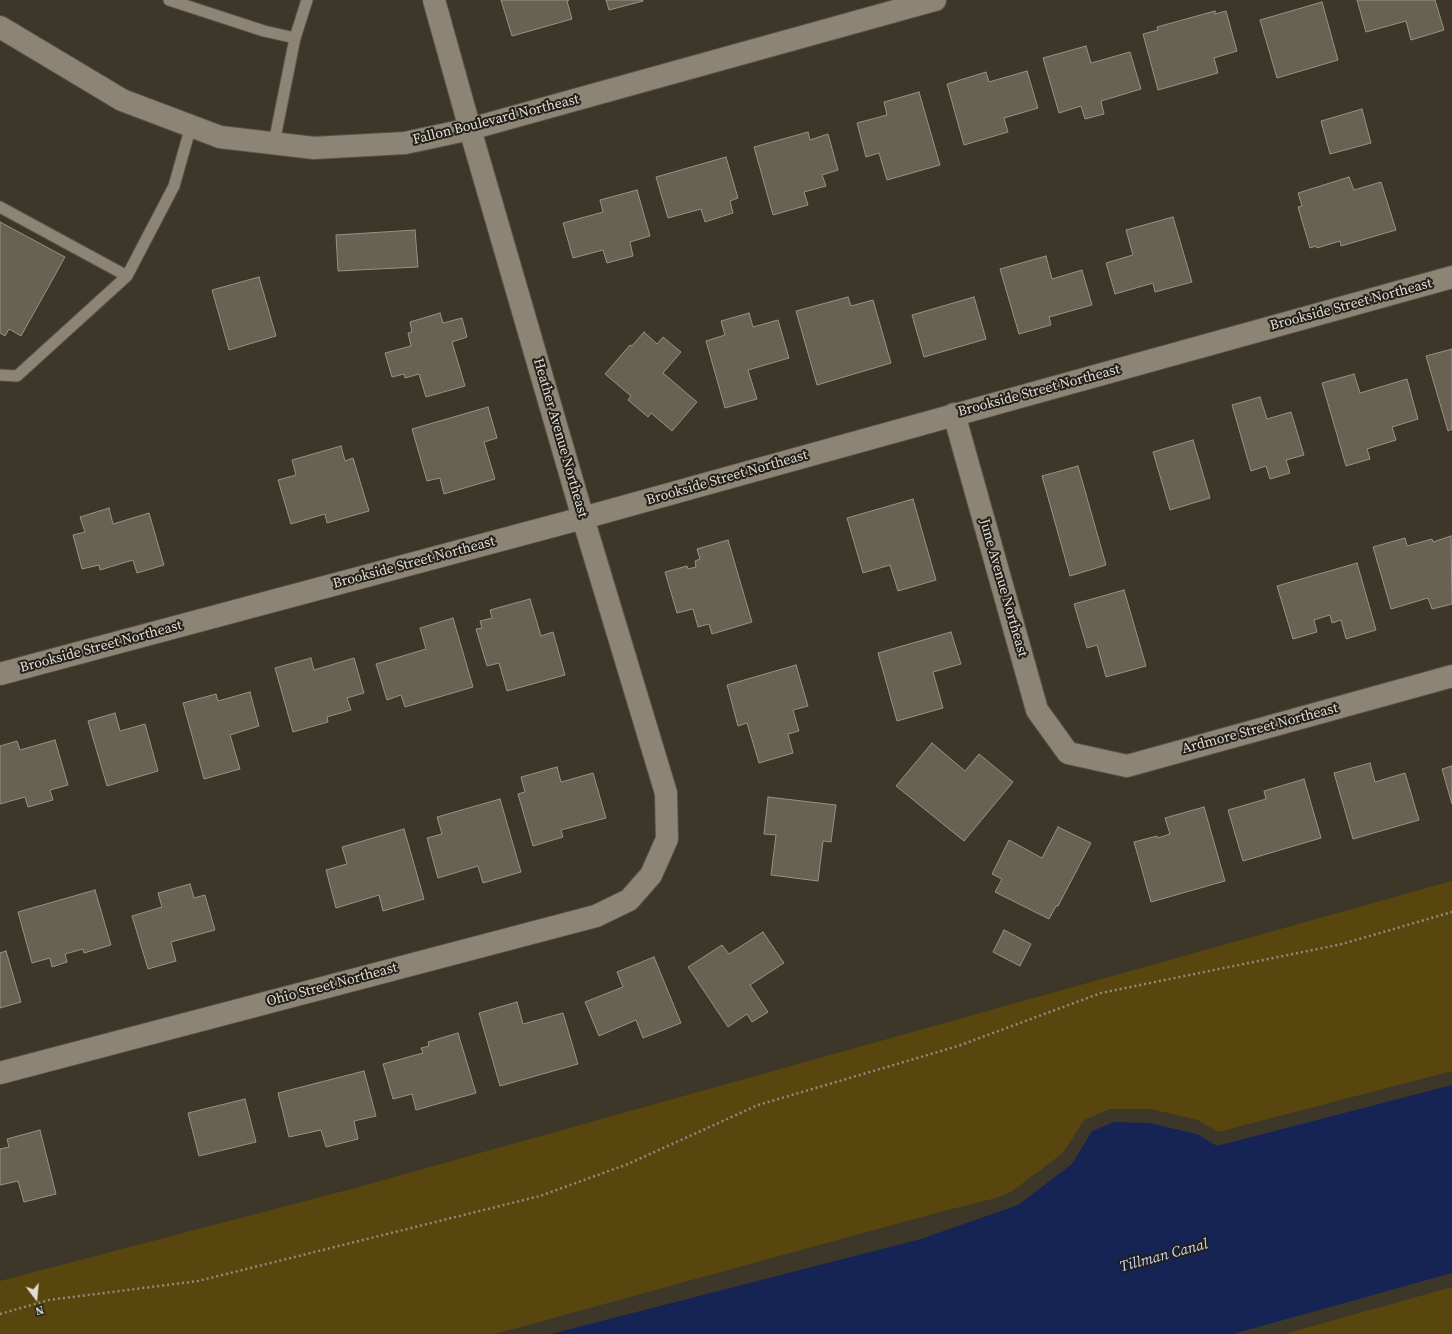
<!DOCTYPE html>
<html>
<head>
<meta charset="utf-8">
<style>
	body { margin:0 }
	#map { position:relative; width:1452px; height:1334px; overflow:hidden; background:#3d3729; font-family:"Source Serif 4",serif }
	canvas { display:block }
	.north { position:absolute; left:16px; top:1278px; width:40px; height:40px; -webkit-text-stroke:3px #211f18; paint-order:stroke; rotate:164deg; font-size:11px; font-weight:700; line-height:16px; text-align:center; color:#e1ddd5 }
	.north::after { content:''; display:block; margin:auto; width:14px; height:18px; background:#e1ddd5; clip-path:polygon(50% 0,100% 100%,50% 72%,0 100%) }
</style>
</head>
<body>
<div id="map">
<canvas width="1452" height="1334"></canvas>
<div class="north">N</div>
</div>
<script>
const context = document.querySelector('canvas').getContext('2d');
context.lineJoin = 'round';
function fill(path, color) {
  context.fillStyle = color;
  context.fill(path, 'evenodd');
}
function poly(rows) {
  const path = new Path2D();
  for (const r of rows) {
    path.moveTo(r[0], r[1]);
    for (let i = 2; i < r.length; i += 2) path.lineTo(r[i], r[i + 1]);
  }
  return path;
}
function strokePath(path, color, width, dash) {
  context.strokeStyle = color;
  context.lineWidth = width;
  context.lineCap = dash ? 'butt' : 'round';
  context.setLineDash(dash || []);
  context.stroke(path);
}
function write(font, color, halo, rows, align = 'center') {
  context.font = font + ' "Source Serif 4",serif';
  context.lineWidth = 4;
  context.setLineDash([]);
  context.textBaseline = 'middle';
  context.strokeStyle = halo;
  context.fillStyle = color;
  for (const [text, x, y, turn = 0] of rows) {
    context.save();
    context.translate(x, y);
    context.rotate((+turn || 0) * Math.PI / 180);
    context.textAlign = isNaN(turn) ? turn : align;
    if (halo) context.strokeText(text, 0, 0);
    context.fillText(text, 0, 0);
    context.restore();
  }
}
const green = poly([
	[1452,881,1452,1071,1218,1132,1198,1120,1151,1109,1110,1109,1084,1120,1063,1153,1011,1192,996,1198,936,1213,495,1334,0,1334,0,1281,355,1188],
	[1452,1287,1452,1334,1285,1334]
]);
const water = poly([
	[1452,1085,1452,1273,1233,1334,551,1334,921,1239,1018,1205,1072,1164,1092,1131,1114,1122,1149,1123,1197,1134,1217,1146]
]);
const building = poly([
	[501,0,569,0,567,1,572,19,512,36,501,0],
	[606,0,643,0,643,1,609,10,606,0],
	[1357,0,1435,0,1444,30,1411,40,1406,21,1366,32,1357,0],
	[1322,2,1338,60,1277,78,1260,20,1322,2],
	[1215,11,1215,14,1226,11,1237,51,1214,58,1218,73,1158,90,1143,34,1158,30,1157,27,1215,11],
	[1086,46,1091,63,1130,52,1141,89,1101,101,1104,114,1085,119,1081,106,1059,113,1043,58,1086,46],
	[1027,71,1038,108,1004,118,1008,132,964,145,947,84,986,72,989,82,1027,71],
	[919,92,940,165,887,180,879,153,866,157,857,123,887,115,884,102,919,92],
	[1362,109,1371,143,1330,154,1321,121,1362,109],
	[808,132,810,140,828,134,838,170,822,175,826,186,804,192,808,205,773,215,754,147,808,132],
	[726,157,738,198,730,201,733,213,705,222,701,209,668,218,656,177,726,157],
	[1349,177,1354,190,1381,182,1396,230,1341,246,1340,241,1317,248,1316,246,1310,248,1298,207,1302,206,1298,193,1349,177],
	[637,190,650,236,630,242,633,256,607,263,603,250,573,258,563,223,603,212,600,200,637,190],
	[1173,217,1192,282,1155,292,1153,283,1115,294,1106,263,1133,255,1126,230,1173,217],
	[0,222,65,257,21,336,9,329,5,336,0,333,0,222],
	[415,230,418,267,338,271,336,235,415,230],
	[1046,256,1052,279,1082,270,1092,305,1049,317,1051,325,1019,334,1000,269,1046,256],
	[259,277,276,336,229,350,212,290,259,277],
	[848,297,851,306,873,300,891,363,817,385,796,311,848,297],
	[974,297,986,339,924,357,912,315,974,297],
	[440,313,443,323,462,318,467,337,452,342,465,386,426,397,419,374,405,378,404,374,392,377,385,353,411,346,408,333,412,332,410,322,440,313],
	[749,313,753,327,778,320,789,358,748,370,757,399,725,408,706,341,725,335,721,321,749,313],
	[644,332,657,344,663,337,681,352,663,373,697,402,672,431,651,413,648,417,628,400,631,396,605,374,630,345,632,346,644,332],
	[1452,349,1452,429,1448,431,1426,356,1452,349],
	[1354,374,1360,393,1407,379,1418,419,1392,427,1396,440,1367,449,1370,459,1346,466,1322,383,1354,374],
	[1260,397,1267,419,1291,412,1304,455,1286,460,1290,473,1270,479,1266,466,1251,471,1232,405,1260,397],
	[488,407,497,438,484,442,495,479,444,494,440,478,427,481,412,429,488,407],
	[1193,440,1210,498,1170,510,1153,452,1193,440],
	[341,446,345,461,353,458,369,511,327,523,325,514,291,524,278,480,296,475,292,460,341,446],
	[1078,466,1106,565,1070,576,1042,476,1078,466],
	[913,499,936,580,898,591,890,565,863,573,847,518,913,499],
	[109,508,113,524,149,513,164,565,137,573,133,560,100,570,99,565,82,569,73,535,85,532,80,517,109,508],
	[1451,536,1452,604,1432,609,1428,598,1391,609,1373,547,1405,538,1407,546,1432,539,1433,542,1451,536],
	[728,540,752,622,712,634,709,624,698,627,693,609,677,613,665,572,687,566,688,569,696,567,695,561,700,559,697,549,728,540],
	[1357,563,1376,630,1346,639,1341,620,1332,623,1330,615,1314,620,1317,632,1293,639,1277,586,1357,563],
	[1124,590,1146,666,1106,677,1097,645,1087,648,1074,604,1124,590],
	[530,599,541,636,553,632,565,675,507,691,499,663,487,666,476,629,482,628,480,621,492,618,490,610,530,599],
	[453,618,473,687,405,707,401,695,387,700,376,664,426,649,420,628,453,618],
	[951,632,961,664,933,672,943,708,897,721,878,653,951,632],
	[311,658,314,670,354,658,364,693,347,698,351,710,327,717,328,722,293,732,275,668,311,658],
	[796,665,808,706,793,710,799,731,788,734,793,753,759,763,747,723,738,726,727,685,796,665],
	[250,692,259,726,230,735,240,769,204,779,183,703,216,694,218,701,250,692],
	[115,713,120,731,145,724,158,771,107,786,88,721,115,713],
	[55,740,68,785,50,790,53,800,28,807,25,797,0,804,0,746,17,741,20,750,55,740],
	[932,743,965,771,979,754,1013,782,964,841,896,786,932,743],
	[1370,763,1375,782,1405,773,1419,820,1353,839,1334,773,1370,763],
	[1452,766,1452,804,1442,769,1452,766],
	[557,767,561,782,593,773,606,818,561,830,563,837,533,846,518,794,525,792,521,777,557,767],
	[1304,779,1321,838,1243,861,1228,810,1266,799,1264,791,1304,779],
	[768,797,836,805,831,842,823,841,818,881,771,875,776,835,764,834,768,797],
	[500,799,521,872,483,883,478,866,438,878,427,838,442,834,437,817,500,799],
	[1204,807,1225,881,1151,902,1134,842,1157,836,1158,838,1170,834,1165,818,1204,807],
	[1058,827,1091,843,1058,906,1056,906,1049,919,995,892,1002,879,992,874,1009,840,1042,858,1058,827],
	[404,829,424,899,383,911,379,895,336,908,326,870,347,864,342,847,404,829],
	[190,884,194,898,205,895,215,930,171,942,176,961,148,969,132,916,162,907,158,893,190,884],
	[95,890,111,945,84,953,83,949,65,954,67,962,52,967,50,958,32,963,18,912,95,890],
	[1004,930,1031,944,1020,966,993,952,1004,930],
	[763,932,784,963,750,985,768,1012,752,1022,747,1014,728,1027,688,967,722,945,729,954,763,932],
	[6,951,21,1002,0,1008,0,953,6,951],
	[654,957,681,1023,643,1038,636,1020,599,1036,585,1002,623,987,617,972,654,957],
	[517,1002,523,1024,563,1013,578,1064,500,1086,479,1013,517,1002],
	[458,1033,476,1093,416,1110,412,1094,393,1099,383,1064,423,1053,421,1048,429,1046,428,1042,458,1033],
	[364,1071,376,1116,354,1121,358,1139,326,1147,321,1130,289,1137,278,1093,364,1071],
	[245,1099,256,1142,199,1156,188,1113,245,1099],
	[40,1130,56,1194,24,1202,18,1181,0,1185,0,1149,9,1147,7,1139,40,1130]
]);
const path = poly([
	[0,1314,49,1300,198,1281,540,1196,628,1164,758,1105,958,1046,1101,993,1342,944,1452,912]
]);
const service = poly([
	[169,0,264,31,295,38],
	[274,143,295,38,307,0],
	[0,207,127,276],
	[0,375,17,376,127,276,174,186,191,126]
]);
const minor = poly([
	[954,414,1037,710,1068,753,1127,766,1452,676],
	[0,674,583,518,1452,277],
	[0,1073,596,916,629,900,651,875,667,839,666,793,583,518,470,129,434,0]
]);
const tertiary = poly([
	[0,27,122,100,220,137,314,148,405,143,470,129,935,0]
]);
const streetNames = [
	["Fallon Boulevard Northeast",496,120,-14],
	["Brookside Street Northeast",1351,305,-15],
	["Brookside Street Northeast",1039,391,-15],
	["Heather Avenue Northeast",560,438,74],
	["Brookside Street Northeast",727,478,-16],
	["Brookside Street Northeast",414,563,-15],
	["June Avenue Northeast",1003,588,74],
	["Brookside Street Northeast",101,647,-15],
	["Ardmore Street Northeast",1260,729,-15],
	["Ohio Street Northeast",332,985,-15]
];
const waterNames = [
	["Tillman Canal",1164,1256,-15]
];
fill(green, '#59460e');
fill(water, '#162355');
fill(building, '#686252');
strokePath(building, '#999282', 1);
strokePath(service, '#595348', 13);
strokePath(minor, '#595348', 24);
strokePath(tertiary, '#595348', 24);
strokePath(path, '#908b80', 2.5, [2, 3]);
strokePath(service, '#8c8575', 11);
strokePath(minor, '#8c8575', 22);
strokePath(tertiary, '#8c8575', 22);
write('14px', '#e1ddd5', '#211f18', streetNames);
write('italic 15px', '#c8d5f8', '#211f18', waterNames);
</script>
</body>
</html>
